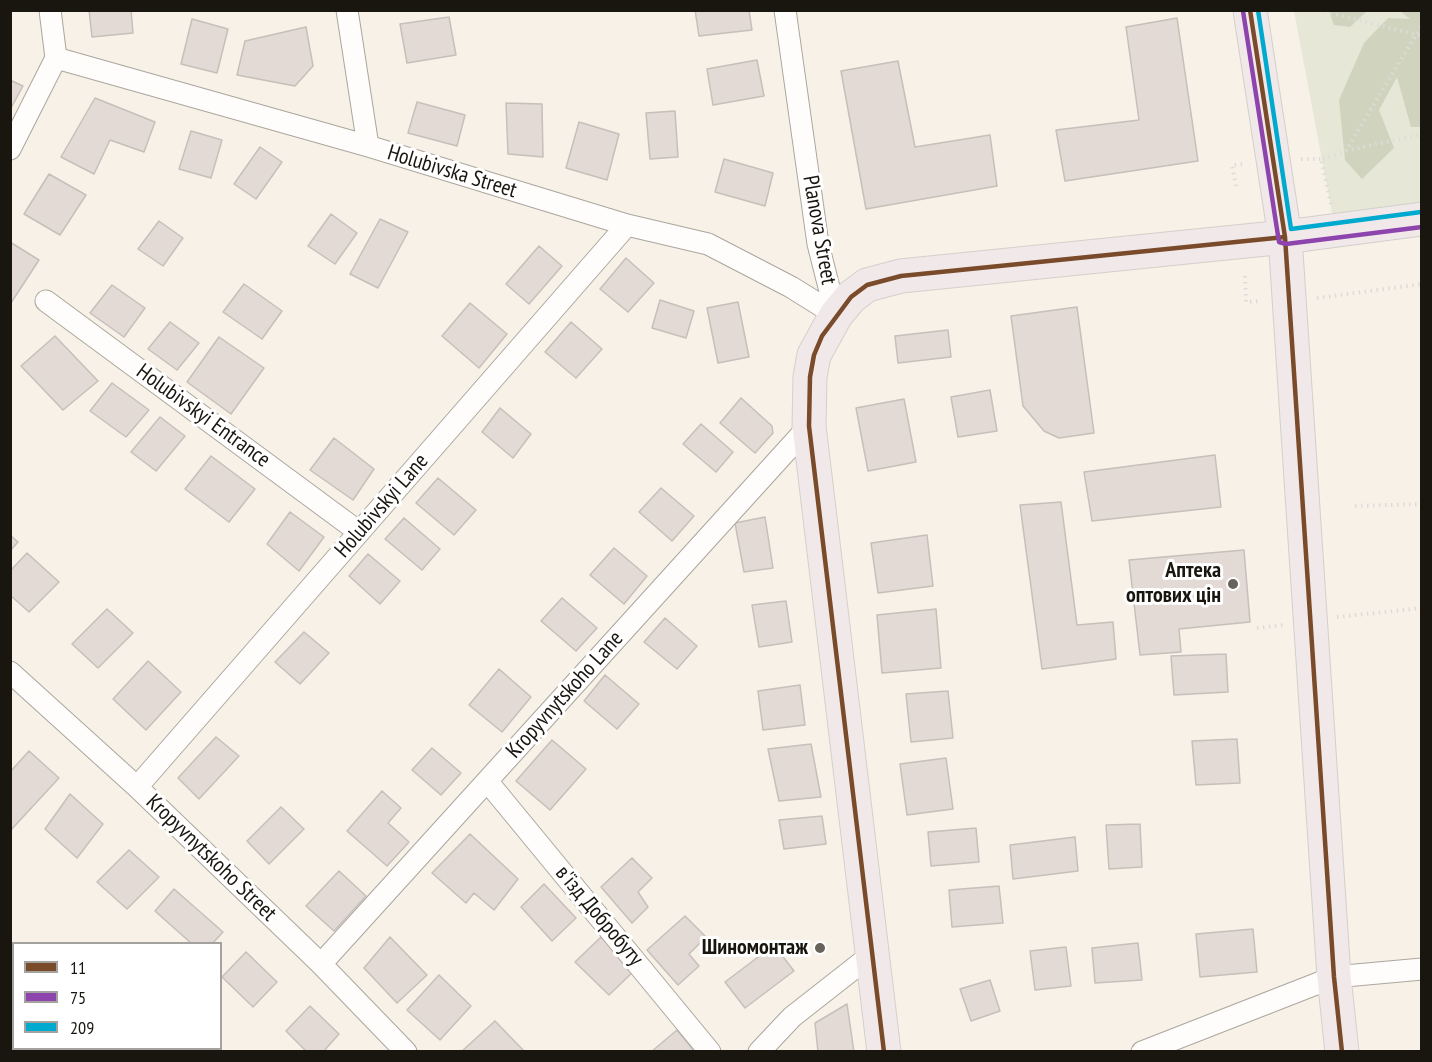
<!DOCTYPE html>
<html>
<head>
<meta charset="utf-8">
<style>
	body { margin:0 }
	#map { position:relative; width:1432px; height:1062px; overflow:hidden; background:#f7f1e7; font-family:"PT Sans Narrow",sans-serif }
	canvas { display:block }
	.frame { position:absolute; inset:0; border:12px solid #191610; pointer-events:none }
	.legend { position:absolute; left:12px; top:942px; width:210px; height:108px; box-sizing:border-box; background:#fff; border:2px solid #a3a29f; margin:0; padding:8px 10px; list-style:none; font-size:18px; color:#191610 }
	.legend li { display:flex; align-items:center; gap:12px; height:30px }
	.legend b { width:30px; border:2px solid #a3a29f }
</style>
</head>
<body>
<div id="map">
<canvas width="1432" height="1062"></canvas>
<div class="frame"></div>
<ul class="legend">
<li><b style="height:8px;background:#7a4b2a"></b>11</li>
<li><b style="height:8px;background:#8e44ad"></b>75</li>
<li><b style="height:8px;background:#00a9ce"></b>209</li>
</ul>
</div>
<script>
const context = document.querySelector('canvas').getContext('2d');
context.lineJoin = 'round';
function fill(path, color) {
  context.fillStyle = color;
  context.fill(path, 'evenodd');
}
function poly(rows) {
  const path = new Path2D();
  for (const r of rows) {
    path.moveTo(r[0], r[1]);
    for (let i = 2; i < r.length; i += 2) path.lineTo(r[i], r[i + 1]);
  }
  return path;
}
function strokePath(path, color, width, dash) {
  context.strokeStyle = color;
  context.lineWidth = width;
  context.lineCap = dash ? 'butt' : 'round';
  context.setLineDash(dash || []);
  context.stroke(path);
}
function write(font, color, halo, rows, align = 'center') {
  context.font = font + ' "PT Sans Narrow",sans-serif';
  context.lineWidth = 6;
  context.setLineDash([]);
  context.textBaseline = 'middle';
  context.strokeStyle = halo;
  context.fillStyle = color;
  for (const [text, x, y, turn = 0] of rows) {
    context.save();
    context.translate(x, y);
    context.rotate((+turn || 0) * Math.PI / 180);
    context.textAlign = isNaN(turn) ? turn : align;
    if (halo) context.strokeText(text, 0, 0);
    context.fillText(text, 0, 0);
    context.restore();
  }
}
const green = poly([
	[1294,11,1421,11,1421,219,1335,229]
]);
const forest = poly([
	[1329,11,1329,10,1367,11,1350,27,1334,25],
	[1400,11,1421,11,1421,127,1411,127,1397,77,1379,110,1394,148,1362,179,1345,160,1339,100,1364,43,1388,18,1410,19]
]);
const building = poly([
	[89,10,131,10,133,33,92,37,89,10],
	[695,10,749,10,752,30,699,36,695,10],
	[449,17,456,55,407,63,400,24,449,17],
	[1177,18,1198,161,1065,181,1056,130,1139,120,1126,27,1177,18],
	[192,19,228,29,217,73,181,64,192,19],
	[306,27,313,66,295,86,237,75,245,41,306,27],
	[757,60,764,96,713,105,707,69,757,60],
	[898,61,915,147,990,135,997,186,866,209,841,71,898,61],
	[10,80,23,86,10,110,10,80],
	[95,98,155,122,144,152,110,140,94,174,61,157,95,98],
	[417,102,465,115,457,146,408,133,417,102],
	[506,103,542,104,543,157,508,154,506,103],
	[675,111,678,157,650,159,646,113,675,111],
	[579,122,619,134,607,180,566,168,579,122],
	[191,131,222,140,211,178,179,169,191,131],
	[260,147,282,162,256,199,234,184,260,147],
	[724,159,773,173,765,206,715,192,724,159],
	[49,174,86,195,60,235,24,214,49,174],
	[331,214,357,233,335,264,308,246,331,214],
	[380,219,408,232,378,288,350,274,380,219],
	[159,221,183,238,163,266,138,249,159,221],
	[10,242,39,260,11,303,10,302,10,242],
	[539,246,562,266,529,304,506,284,539,246],
	[626,258,654,283,628,312,600,289,626,258],
	[244,284,282,311,262,339,223,312,244,284],
	[112,285,145,308,124,337,90,313,112,285],
	[660,300,694,311,686,338,652,328,660,300],
	[738,302,749,357,718,363,707,308,738,302],
	[470,303,507,334,479,368,442,336,470,303],
	[1077,307,1094,433,1059,438,1044,431,1023,406,1011,316,1077,307],
	[170,322,199,343,177,370,148,349,170,322],
	[571,322,602,349,576,378,545,352,571,322],
	[948,330,951,357,898,363,895,336,948,330],
	[55,336,98,381,63,410,21,366,55,336],
	[219,337,264,368,231,414,187,382,219,337],
	[112,383,149,410,126,437,90,411,112,383],
	[990,390,997,431,958,437,951,397,990,390],
	[741,398,772,426,773,433,755,453,720,423,741,398],
	[904,399,916,462,868,471,856,408,904,399],
	[500,408,531,434,513,458,482,432,500,408],
	[160,417,185,436,156,471,131,452,160,417],
	[701,424,733,452,716,472,683,444,701,424],
	[334,438,374,469,353,500,310,470,334,438],
	[1215,455,1221,507,1092,521,1084,472,1215,455],
	[211,456,255,489,229,522,185,489,211,456],
	[438,478,476,510,454,535,416,503,438,478],
	[661,488,694,516,672,541,639,512,661,488],
	[1061,502,1077,625,1113,622,1116,659,1042,669,1020,505,1061,502],
	[290,512,324,537,299,571,267,544,290,512],
	[765,517,773,568,744,572,735,523,765,517],
	[404,518,440,549,422,570,385,539,404,518],
	[10,535,18,542,10,551,10,535],
	[927,535,933,586,878,593,871,543,927,535],
	[614,548,647,576,624,604,590,575,614,548],
	[1244,550,1250,622,1179,629,1181,652,1140,655,1129,560,1244,550],
	[27,553,59,582,29,612,10,595,10,571,27,553],
	[368,554,400,581,380,604,349,576,368,554],
	[562,598,597,628,576,651,541,621,562,598],
	[786,601,792,642,759,647,752,605,786,601],
	[107,609,133,633,98,668,72,644,107,609],
	[936,609,941,668,882,673,877,615,936,609],
	[665,618,697,646,677,669,644,642,665,618],
	[304,632,329,653,300,684,275,662,304,632],
	[1226,654,1228,692,1174,695,1171,656,1226,654],
	[148,661,181,692,146,730,113,699,148,661],
	[499,669,531,697,502,732,469,705,499,669],
	[605,675,639,704,617,729,584,701,605,675],
	[800,685,805,725,763,730,758,691,800,685],
	[948,691,953,738,911,742,906,694,948,691],
	[216,737,239,756,199,799,178,778,216,737],
	[1237,739,1240,783,1196,785,1192,741,1237,739],
	[552,740,586,769,550,810,516,781,552,740],
	[811,744,821,797,779,801,768,749,811,744],
	[432,748,461,773,441,795,412,770,432,748],
	[29,751,59,778,10,831,10,772,29,751],
	[946,758,953,809,907,815,900,764,946,758],
	[382,791,401,808,388,823,409,842,387,866,347,831,382,791],
	[70,794,103,824,77,858,45,829,70,794],
	[281,807,304,829,269,864,247,841,281,807],
	[822,816,826,844,784,849,779,820,822,816],
	[1140,824,1142,867,1109,869,1106,825,1140,824],
	[976,828,979,862,931,866,928,832,976,828],
	[470,834,518,879,494,910,474,893,466,903,432,873,470,834],
	[1075,837,1078,871,1013,879,1010,845,1075,837],
	[129,850,159,877,127,909,97,882,129,850],
	[632,858,652,878,638,892,648,907,632,923,601,887,632,858],
	[339,871,366,896,334,931,306,906,339,871],
	[544,884,576,918,552,941,521,907,544,884],
	[999,886,1003,923,952,927,949,890,999,886],
	[174,889,223,932,212,944,192,944,155,911,174,889],
	[685,916,706,937,689,954,699,966,678,985,647,950,685,916],
	[1253,929,1257,972,1200,977,1196,934,1253,929],
	[390,937,427,975,397,1003,364,968,390,937],
	[601,937,635,970,609,995,575,962,601,937],
	[1138,943,1142,980,1095,983,1092,948,1138,943],
	[774,945,794,971,745,1008,725,982,774,945],
	[1066,947,1071,986,1035,990,1030,951,1066,947],
	[246,952,277,982,253,1007,222,977,246,952],
	[439,975,471,1006,440,1040,407,1010,439,975],
	[990,980,1000,1011,971,1021,960,989,990,980],
	[847,1004,854,1052,818,1052,815,1023,847,1004],
	[310,1006,339,1034,323,1052,307,1052,286,1031,310,1006],
	[14,1020,14,1048,27,1048,24,1052,10,1052,10,1023,14,1020],
	[495,1021,523,1050,521,1052,461,1052,495,1021],
	[677,1030,695,1052,651,1052,677,1030]
]);
const path = poly([
	[1319,10,1422,36],
	[1346,151,1422,134],
	[1301,159,1321,159],
	[1236,186,1232,165,1244,164],
	[1331,204,1321,159,1345,152,1422,25],
	[1245,276,1246,302,1260,301],
	[1317,298,1422,284],
	[1355,506,1422,504],
	[1337,617,1422,608],
	[1257,628,1283,625]
]);
const street = poly([
	[347,10,368,146],
	[785,10,818,244,836,315],
	[56,58,368,146,627,225,708,244,791,287,836,315],
	[10,149,56,58,50,10],
	[46,301,359,532],
	[10,672,137,787,321,964,406,1052],
	[487,781,710,1052],
	[137,787,627,225],
	[321,964,809,426],
	[759,1052,792,1017,871,955],
	[1142,1052,1334,977,1422,969]
]);
const primary = poly([
	[1250,10,1285,237,1334,977,1342,1052],
	[884,1052,809,426,810,377,814,355,836,315,851,297,867,285,901,276,1285,237,1422,219]
]);
const bus1 = poly([
	[1250,10,1285,237,1334,977,1342,1052],
	[884,1052,809,426,810,377,814,355,822,336,851,297,867,285,901,276,1285,237]
]);
const bus2 = poly([
	[1243,11,1279,242,1286,244,1422,227]
]);
const bus3 = poly([
	[1258,10,1291,229,1421,212]
]);
const markers = [
	[1233,584,6,"#67635b"],
	[820,948,6,"#67635b"]
];
const streetNames = [
	["Holubivska Street",452,172,17],
	["Planova Street",819,230,80],
	["Holubivskyi Entrance",203,416,36],
	["Holubivskyi Lane",382,506,-49],
	["Kropyvnytskoho Lane",565,695,-48],
	["Kropyvnytskoho Street",211,858,44],
	["в'їзд Добробуту",599,916,50]
];
const poiNames = [
	["Аптека",1221,571],
	["оптових цін",1221,596],
	["Шиномонтаж",808,948]
];
fill(green, '#e6e7d7');
fill(forest, '#d0d3bd');
fill(building, '#e3d9d5');
strokePath(building, '#c6bfba', 1.5);
strokePath(street, '#aba69e', 23);
strokePath(primary, '#d2d0cb', 35);
strokePath(path, '#dedcd9', 4, [1.5, 4.5]);
strokePath(street, '#fefdfb', 21);
strokePath(primary, '#f1e9e9', 33);
strokePath(bus1, '#7a4b2a', 4.5);
strokePath(bus2, '#8e44ad', 4.5);
strokePath(bus3, '#00a9ce', 4.5);
for (const [x, y, r, color] of markers) {
  const dot = new Path2D();
  dot.arc(x, y, r, 0, 2 * Math.PI);
  context.fillStyle = color;
  context.fill(dot);
  strokePath(dot, '#fff', 2);
}
write('22px', '#191610', '#fff', streetNames);
write('bold 22px', '#191610', '#fff', poiNames, 'right');
</script>
</body>
</html>
